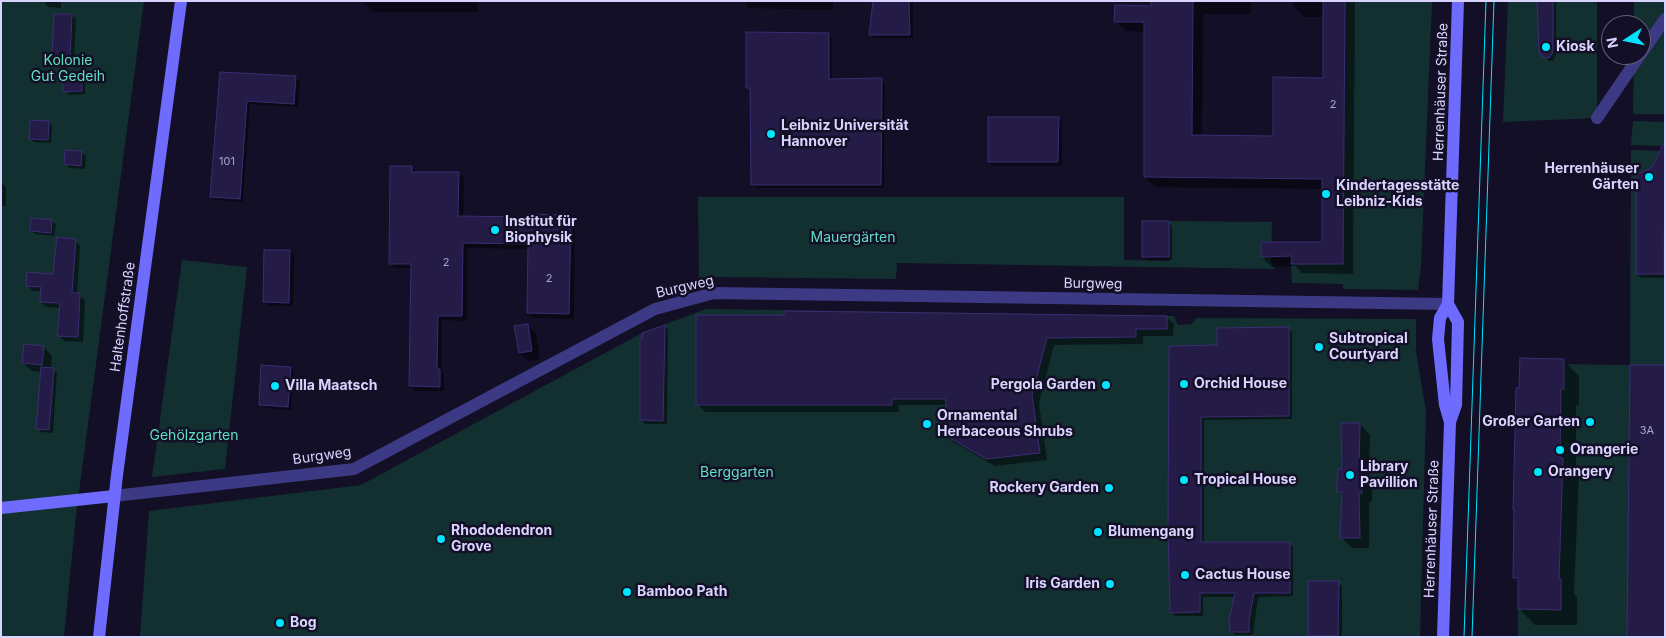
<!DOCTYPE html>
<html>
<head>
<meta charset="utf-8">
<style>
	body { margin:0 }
	#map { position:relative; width:1666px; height:638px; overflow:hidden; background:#130f26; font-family:Inter,sans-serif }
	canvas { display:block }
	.frame { position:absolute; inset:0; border:2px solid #d9d4ff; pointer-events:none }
	.north { position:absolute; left:1601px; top:15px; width:50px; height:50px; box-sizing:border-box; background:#130f26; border:1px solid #625e7d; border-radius:50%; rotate:259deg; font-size:14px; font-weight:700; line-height:20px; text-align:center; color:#d9d4ff }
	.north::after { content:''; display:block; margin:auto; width:18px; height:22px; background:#00e5ff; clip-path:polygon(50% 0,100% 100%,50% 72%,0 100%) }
</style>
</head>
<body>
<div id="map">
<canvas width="1666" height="638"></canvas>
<div class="frame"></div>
<div class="north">N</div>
</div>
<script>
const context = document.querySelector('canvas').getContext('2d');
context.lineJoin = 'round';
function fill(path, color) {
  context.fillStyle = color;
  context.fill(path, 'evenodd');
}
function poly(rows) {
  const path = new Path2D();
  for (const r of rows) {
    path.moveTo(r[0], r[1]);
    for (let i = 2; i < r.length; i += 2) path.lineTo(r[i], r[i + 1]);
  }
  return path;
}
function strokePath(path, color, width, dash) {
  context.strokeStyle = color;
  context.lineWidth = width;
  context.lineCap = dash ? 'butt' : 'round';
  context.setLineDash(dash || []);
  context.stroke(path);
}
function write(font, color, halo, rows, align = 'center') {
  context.font = font + ' Inter,sans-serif';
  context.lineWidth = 5;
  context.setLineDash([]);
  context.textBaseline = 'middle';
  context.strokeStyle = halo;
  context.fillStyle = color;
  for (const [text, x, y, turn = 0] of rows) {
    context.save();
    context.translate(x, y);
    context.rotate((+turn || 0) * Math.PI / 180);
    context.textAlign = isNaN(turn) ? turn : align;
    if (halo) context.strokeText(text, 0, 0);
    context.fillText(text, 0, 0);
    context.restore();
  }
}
const green = poly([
	[1,1,144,1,76,515,64,637,1,637],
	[1345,1,1432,1,1421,266,1418,290,1343,289,1343,284,1292,283,1291,264,1343,264],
	[1508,1,1597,1,1597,118,1503,122],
	[1634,1,1665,1,1665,114,1633,114,1634,55,1641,55,1641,25,1634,25],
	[1633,121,1665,122,1665,146,1631,145],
	[1631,150,1665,151,1665,637,1518,637,1518,578,1513,578,1514,510,1513,510,1516,388,1519,388,1520,358,1564,359,1564,364,1630,365],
	[698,197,1124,197,1124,260,1169,261,1169,221,1272,222,1271,262,1275,269,897,263,896,279,714,277,699,281],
	[182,260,247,267,225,469,152,477],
	[706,309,1174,316,1178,325,1192,324,1196,318,1416,319,1416,351,1426,411,1420,637,140,637,149,511,361,485,642,333],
	[1341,423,1360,424,1359,469,1362,470,1362,492,1359,493,1360,538,1340,538,1342,492,1337,492,1337,481,1338,470,1342,469]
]);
const shadow = poly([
	[44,1,61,1,61,8,48,7],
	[362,1,478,1,478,12,373,12],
	[745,1,833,1,833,10,749,8],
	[874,1,913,1,913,38,874,38,871,34,871,19,874,19],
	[1152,1,1251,1,1251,14,1203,14,1202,136,1274,137,1324,79,1324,17,1304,17,1294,7,1294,1,1355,1,1353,274,1302,273,1295,266,1272,267,1262,257,1323,244,1323,189,1155,187,1145,177,1145,32,1126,31,1115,21,1152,8],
	[1538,1,1556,1,1556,56,1553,61,1549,61,1540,52],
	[72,15,76,19,74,59,57,58,54,54],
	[828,34,832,38,832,80,881,79,885,83,884,188,756,188,752,184,752,91,747,87],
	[221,73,296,78,300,81,298,107,250,104,243,202,215,200,211,196],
	[81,78,85,82,85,94,69,95,65,91],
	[1058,118,1062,122,1062,166,993,166,989,162],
	[48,122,52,126,51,143,34,142,30,138],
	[82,153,86,156,85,169,70,168,66,164],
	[1657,156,1665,156,1665,278,1641,278,1637,274,1653,168],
	[411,167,417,172,459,173,464,178,463,217,530,218,570,216,575,221,574,319,533,318,528,312,529,249,467,248,467,321,442,320,442,372,444,375,444,391,415,391,410,386,412,268,395,268,390,263],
	[1,182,6,187,6,206,1,206],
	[52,221,56,225,54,236,35,234,31,231],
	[1169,223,1172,226,1172,260,1147,260,1143,256],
	[75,240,80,246,77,294,85,300,83,342,64,341,59,335,61,308,46,307,41,302,42,291,33,291,27,285,54,276],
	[290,251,294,255,293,306,268,306,265,302],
	[697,316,1166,317,1174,324,1173,336,1143,336,1143,344,1054,345,1039,403,1047,460,995,466,950,440,943,433,950,417,948,405,899,405,899,412,705,412,698,404],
	[527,325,536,333,540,359,528,361,520,353],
	[665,326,668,330,667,424,645,424,641,420],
	[1288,328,1292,332,1292,419,1204,420,1204,543,1289,543,1293,547,1293,596,1258,597,1253,635,1235,635,1231,631,1235,597,1203,597,1203,616,1175,616,1171,612,1169,527,1218,347],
	[44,347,52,356,51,369,57,373,53,433,41,432,37,428,42,372,32,371,23,363],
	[1563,360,1579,376,1579,405,1576,405,1576,472,1579,475,1574,594,1577,597,1577,625,1535,625,1519,609,1519,582,1515,578,1517,389,1521,389],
	[290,368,294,372,291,410,264,408,260,404],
	[1360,424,1370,435,1369,478,1372,481,1372,502,1369,502,1369,548,1352,548,1342,538,1343,496,1339,492,1343,471],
	[1338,583,1342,586,1342,637,1311,637,1310,635]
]);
const building = poly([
	[873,1,909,1,910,35,869,35,873,1],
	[1151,1,1193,1,1192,135,1273,136,1273,77,1323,78,1323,1,1345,1,1343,264,1291,264,1292,256,1261,257,1261,242,1322,242,1322,179,1144,177,1144,22,1114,22,1115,5,1151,6,1151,1],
	[1537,1,1553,1,1553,52,1550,57,1546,58,1541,56,1539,52,1537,1],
	[54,14,72,14,70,56,52,55,54,14],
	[746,32,829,33,829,79,882,78,881,185,751,185,750,88,746,88,746,32],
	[220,72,296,76,294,104,247,101,240,199,210,197,220,72],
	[63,77,82,77,82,91,63,92,63,77],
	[988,117,1059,117,1058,162,988,162,988,117],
	[30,120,49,121,48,140,29,139,30,120],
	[1665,141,1664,274,1636,274,1636,175,1652,167,1665,141],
	[65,150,82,151,81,166,64,164,65,150],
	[390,166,412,166,412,172,459,172,458,216,528,217,528,214,571,215,569,314,527,313,528,244,463,243,462,316,438,316,437,369,440,369,440,387,409,386,411,264,389,264,390,166],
	[31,218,52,220,51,233,30,231,31,218],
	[1142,221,1169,221,1169,257,1142,257,1142,221],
	[57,237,76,239,72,293,80,293,78,337,57,336,60,303,40,302,41,287,26,286,27,272,53,274,57,237],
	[264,250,290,250,289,303,263,302,264,250],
	[784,311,1167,316,1167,329,1136,329,1136,337,1047,338,1032,395,1040,453,986,459,941,433,948,417,945,399,892,399,892,405,696,405,696,315,784,315,784,311],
	[528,324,532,351,519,353,514,326,528,324],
	[665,325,663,421,640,420,640,338,643,338,642,333,665,325],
	[1289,327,1289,416,1201,417,1201,542,1290,542,1290,593,1254,593,1249,620,1249,632,1230,632,1229,620,1235,593,1200,593,1200,612,1170,613,1168,527,1169,346,1217,345,1217,328,1289,327],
	[24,344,44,346,42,365,22,363,24,344],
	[1520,358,1564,359,1564,389,1561,389,1560,458,1563,458,1559,579,1561,579,1561,610,1518,609,1518,578,1513,578,1514,509,1513,510,1516,388,1519,388,1520,358],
	[261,365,291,367,288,407,259,405,261,365],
	[1630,365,1665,365,1665,637,1627,637,1630,365],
	[41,367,54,368,49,430,36,429,41,367],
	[1341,423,1360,423,1359,469,1362,470,1362,493,1359,493,1360,538,1340,538,1342,492,1337,492,1337,481,1338,469,1342,469,1341,423],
	[1308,581,1339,581,1338,636,1308,636,1308,581]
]);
const street = poly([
	[1641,54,1665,19],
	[1597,118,1640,55],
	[114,496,354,469,655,309,714,293,1448,304]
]);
const secondary = poly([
	[1450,422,1445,405,1438,339,1440,318,1448,304,1458,1],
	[1,508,114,496],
	[99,637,117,475,181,1],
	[1443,637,1450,422,1456,405,1458,322,1448,304]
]);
const tram = poly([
	[1464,637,1486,1],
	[1472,637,1494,1]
]);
const markers = [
	[1546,47,5,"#00e5ff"],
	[771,134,5,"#00e5ff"],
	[1649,177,5,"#00e5ff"],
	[1326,194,5,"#00e5ff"],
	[495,230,5,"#00e5ff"],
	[1319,347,5,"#00e5ff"],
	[1184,384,5,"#00e5ff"],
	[1106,385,5,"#00e5ff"],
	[275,386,5,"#00e5ff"],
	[1590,422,5,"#00e5ff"],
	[927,424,5,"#00e5ff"],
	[1560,450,5,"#00e5ff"],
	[1538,472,5,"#00e5ff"],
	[1350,475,5,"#00e5ff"],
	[1184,480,5,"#00e5ff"],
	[1109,488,5,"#00e5ff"],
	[1098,532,5,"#00e5ff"],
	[441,539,5,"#00e5ff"],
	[1185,575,5,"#00e5ff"],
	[1110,584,5,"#00e5ff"],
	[627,592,5,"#00e5ff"],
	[280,623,5,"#00e5ff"]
];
const numberNames = [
	["2",1333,105],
	["101",227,162],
	["2",446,263],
	["2",549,279],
	["3A",1647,431]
];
const poiNames = [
	["Kiosk",1556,47],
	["Leibniz Universität",781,126],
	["Hannover",781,142],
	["Herrenhäuser",1639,169,"right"],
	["Gärten",1639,185,"right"],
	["Kindertagesstätte",1336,186],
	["Leibniz-Kids",1336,202],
	["Institut für",505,222],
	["Biophysik",505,238],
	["Subtropical",1329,339],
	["Courtyard",1329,355],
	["Orchid House",1194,384],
	["Pergola Garden",1096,385,"right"],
	["Villa Maatsch",285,386],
	["Ornamental",937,416],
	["Herbaceous Shrubs",937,432],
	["Großer Garten",1580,422,"right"],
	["Orangerie",1570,450],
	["Library",1360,467],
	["Pavillion",1360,483],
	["Orangery",1548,472],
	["Tropical House",1194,480],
	["Rockery Garden",1099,488,"right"],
	["Rhododendron",451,531],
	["Grove",451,547],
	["Blumengang",1108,532],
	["Cactus House",1195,575],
	["Iris Garden",1100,584,"right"],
	["Bamboo Path",637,592],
	["Bog",290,623]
];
const parkNames = [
	["Kolonie",68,61],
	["Gut Gedeih",68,77],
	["Mauergärten",853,238],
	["Gehölzgarten",194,436],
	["Berggarten",737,473]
];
const streetNames = [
	["Herrenhäuser Straße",1441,92,-88],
	["Burgweg",1093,284,1],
	["Burgweg",685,287,-13],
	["Haltenhoffstraße",123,317,-82],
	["Burgweg",322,456,-8],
	["Herrenhäuser Straße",1432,529,-88]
];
fill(green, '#12302f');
fill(shadow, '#0007');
fill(building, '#241b47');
strokePath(building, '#3b2d73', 1);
strokePath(street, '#3d3a85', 12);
strokePath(secondary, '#6f6bff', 12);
strokePath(tram, '#00e5ff', 1);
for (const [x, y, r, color] of markers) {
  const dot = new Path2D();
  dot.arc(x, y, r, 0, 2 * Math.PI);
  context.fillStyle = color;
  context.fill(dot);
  strokePath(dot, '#130f26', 2);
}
write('11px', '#aca6d1', null, numberNames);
write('bold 14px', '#d9d4ff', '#130f26', poiNames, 'left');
write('14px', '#5fe0c0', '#130f26', parkNames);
write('14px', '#d9d4ff', '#130f26', streetNames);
</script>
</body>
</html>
